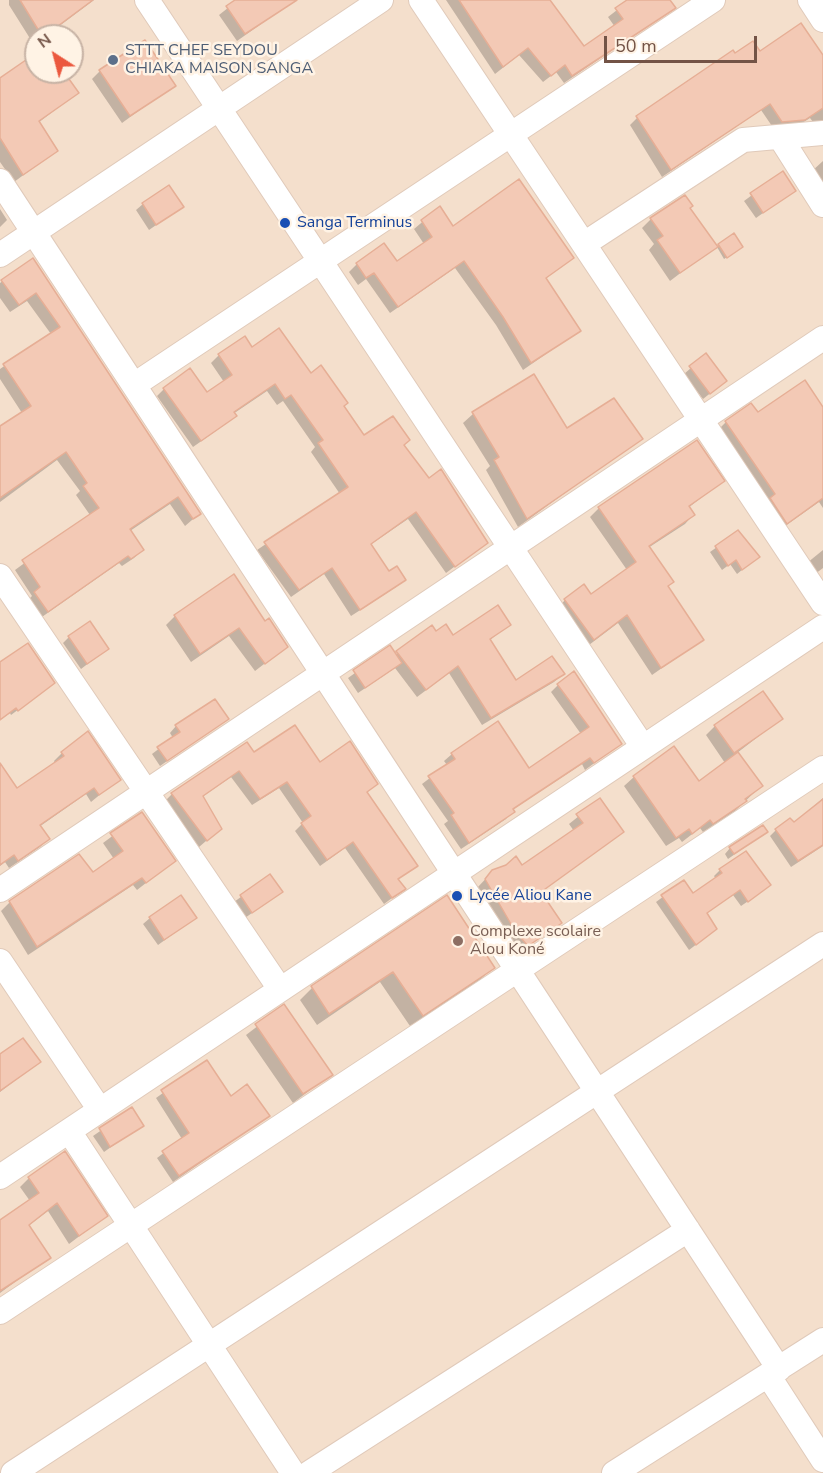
<!DOCTYPE html>
<html>
<head>
<meta charset="utf-8">
<style>
	body { margin:0 }
	#map { position:relative; width:823px; height:1473px; overflow:hidden; background:#fdeede; font-family:"Nunito Sans",sans-serif }
	canvas { display:block }
	.north { position:absolute; left:24px; top:24px; width:60px; height:60px; box-sizing:border-box; background:#fff3e5; border:2px solid #c7b3a5; border-radius:50%; rotate:324deg; font-size:16px; font-weight:700; line-height:24px; text-align:center; color:#735346 }
	.north::after { content:''; display:block; margin:auto; width:21px; height:27px; background:#eb583e; clip-path:polygon(50% 0,100% 100%,50% 72%,0 100%) }
	.scale { position:absolute; left:604px; top:36px; width:153px; height:27px; box-sizing:border-box; border:3px solid #735346; border-top:0; padding-left:8px; font-size:18px; line-height:21px; white-space:nowrap; color:#735346; -webkit-text-stroke:4px #fff3e5; paint-order:stroke }
</style>
</head>
<body>
<div id="map">
<canvas width="823" height="1473"></canvas>
<div class="north">N</div>
<div class="scale">50 m</div>
</div>
<script>
const context = document.querySelector('canvas').getContext('2d');
context.lineJoin = 'round';
function fill(path, color) {
  context.fillStyle = color;
  context.fill(path, 'evenodd');
}
function poly(rows) {
  const path = new Path2D();
  for (const r of rows) {
    path.moveTo(r[0], r[1]);
    for (let i = 2; i < r.length; i += 2) path.lineTo(r[i], r[i + 1]);
  }
  return path;
}
function strokePath(path, color, width, dash) {
  context.strokeStyle = color;
  context.lineWidth = width;
  context.lineCap = dash ? 'butt' : 'round';
  context.setLineDash(dash || []);
  context.stroke(path);
}
function write(font, color, halo, rows, align = 'center') {
  context.font = font + ' "Nunito Sans",sans-serif';
  context.lineWidth = 5;
  context.setLineDash([]);
  context.textBaseline = 'middle';
  context.strokeStyle = halo;
  context.fillStyle = color;
  for (const [text, x, y, turn = 0] of rows) {
    context.save();
    context.translate(x, y);
    context.rotate((+turn || 0) * Math.PI / 180);
    context.textAlign = isNaN(turn) ? turn : align;
    if (halo) context.strokeText(text, 0, 0);
    context.fillText(text, 0, 0);
    context.restore();
  }
}
const residential = poly([
	[0,0,823,0,823,1473,0,1473],
	[36,36,72,36,72,72,36,72]
]);
const shadow = poly([
	[9,0,94,0,58,27,64,36,36,36,36,48,9,5],
	[238,0,280,0,285,7,237,41,219,15],
	[446,0,546,0,584,48,615,27,608,17,630,0,668,0,674,8,564,83,556,72,543,82,519,55,495,74],
	[759,53,823,56,823,130,816,126,810,118,796,127,774,129,761,110,662,177,630,125,637,118,735,55],
	[36,55,36,72,62,72,77,93,38,123,56,151,14,182,0,162,0,80],
	[100,71,174,85,122,123,92,79],
	[823,161,823,186,812,171],
	[782,173,794,191,756,218,744,201],
	[143,204,182,207,149,230,136,210],
	[439,208,453,228,572,258,545,279,579,331,523,370,496,325,455,268,390,313,366,279,358,285,349,272,357,264,384,245,396,263,424,244,414,229],
	[0,209,7,220,0,227],
	[651,219,716,246,670,281,649,250,654,244,642,228],
	[719,245,738,250,724,259,717,247],
	[33,260,199,514,185,526,170,504,130,531,142,550,134,558,122,566,119,563,39,619,27,601,32,596,15,570,90,515,76,495,80,491,57,460,0,502,0,428,22,413,0,379,0,369,51,334,27,301,10,312,0,298,0,283],
	[252,350,310,375,343,406,364,437,403,445,428,481,486,543,446,573,408,519,370,545,389,573,404,579,396,587,351,616,324,574,291,597,257,550,340,494,311,452,315,447,283,401,277,405,267,391,233,414,227,423,193,447,157,396,164,389,207,394,224,382,211,363,219,355],
	[706,355,718,387,703,399,684,374],
	[533,376,567,430,641,438,518,527,486,470,490,466,463,423,473,414],
	[823,409,823,508,819,502,778,531,718,430,726,422,757,414],
	[723,481,688,508,693,515,685,524,648,548,667,587,702,640,652,675,618,623,585,648,557,609,565,600,591,596,627,570,590,517,599,508],
	[737,533,758,557,737,574,730,564,722,570,710,552],
	[823,550,823,568,815,574,807,563],
	[175,616,265,623,286,647,255,671,229,636,191,662,166,625],
	[509,624,489,641,516,682,563,674,554,682,482,725,449,673,417,697,395,668,358,693,348,678,390,648,395,655,436,633,453,637],
	[69,637,107,649,81,669,63,643],
	[0,664,47,688,11,715,10,713,0,720],
	[558,685,620,744,585,770,582,764,512,810,506,819,461,849,444,824,448,821,422,784,447,765,444,761,452,754,528,770,581,734,551,692],
	[227,719,160,766,152,754,173,738,170,733,176,726],
	[781,719,737,753,761,786,735,811,703,832,700,828,682,842,679,838,666,846,624,786,634,777,699,783,725,763,706,735,715,726],
	[88,734,119,779,91,802,86,794,39,827,48,839,40,847,9,868,5,862,0,866,0,766,17,790,55,763,54,761,62,753],
	[254,754,320,764,376,784,366,793,416,865,397,880,404,889,384,904,345,848,320,866,295,831,303,823,279,788,252,805,231,777,202,797,220,829,199,847,165,801,172,794],
	[823,798,823,846,791,867,770,836,776,830,793,824],
	[599,800,622,832,540,893,560,923,519,953,477,888,493,871,522,867,574,831,569,824],
	[142,814,174,861,137,890,133,885,28,955,1,911,10,902,92,874,114,859,103,843],
	[766,832,728,859,725,854,730,848],
	[720,870,763,891,741,906,733,895,705,914,710,934,689,950,656,902,683,882,692,895,716,879,714,876],
	[270,876,281,892,245,918,234,902],
	[447,897,493,967,481,979,410,1026,380,982,317,1025,300,1000,312,988],
	[150,918,195,918,158,945,143,924],
	[284,1006,331,1074,293,1103,246,1035],
	[0,1056,39,1062,0,1092],
	[206,1062,231,1098,268,1116,173,1182,157,1158,182,1139,156,1098],
	[132,1109,142,1125,104,1152,93,1136],
	[29,1178,106,1216,69,1244,48,1211,28,1226,49,1257,0,1293,0,1222,30,1201,20,1187]
]);
const building = poly([
	[20,0,93,0,58,26,66,36,42,36,20,0],
	[235,0,297,0,245,34,226,6,235,0],
	[459,0,550,0,584,46,623,19,615,8,627,0,670,0,676,8,572,76,565,65,551,76,528,48,503,67,459,0],
	[801,23,823,55,823,108,805,120,782,122,770,104,671,170,636,116,733,50,735,53,753,41,760,51,801,23],
	[145,40,176,86,130,116,99,70,145,40],
	[36,53,36,72,64,72,79,93,39,121,58,151,23,175,0,138,0,78,36,53],
	[783,171,796,191,763,213,750,193,783,171],
	[519,179,574,258,546,278,581,331,531,363,503,317,464,261,398,307,374,273,366,278,356,263,384,243,397,261,432,237,421,220,440,206,453,226,519,179],
	[169,185,184,207,156,225,142,203,169,185],
	[685,195,693,206,690,208,718,247,680,273,657,240,663,236,650,218,685,195],
	[734,233,743,247,727,258,718,244,734,233],
	[33,258,201,514,193,519,178,497,130,529,144,550,131,559,128,556,48,612,34,592,40,587,22,560,99,508,83,486,87,483,66,452,0,498,0,426,31,406,3,364,60,327,36,293,19,305,1,280,33,258],
	[279,328,311,373,321,365,348,403,344,406,364,435,393,416,410,440,404,445,429,478,441,469,488,543,455,567,416,512,371,544,389,571,397,566,406,580,360,610,332,568,299,590,264,542,348,487,318,443,323,440,291,395,285,399,275,384,234,412,237,416,201,441,163,388,190,368,207,392,232,375,218,354,245,336,252,347,279,328],
	[706,353,727,381,710,394,689,366,706,353],
	[534,374,567,428,614,398,643,439,527,519,494,460,499,457,472,412,534,374],
	[805,380,823,407,823,498,787,524,770,498,775,494,725,421,751,403,758,412,805,380],
	[697,440,725,481,689,506,695,515,649,546,674,582,668,586,704,640,661,668,627,615,594,640,564,599,584,584,591,594,636,562,598,507,697,440],
	[738,530,760,557,742,570,736,560,728,566,715,546,738,530],
	[234,574,265,621,269,618,288,647,265,664,239,628,200,654,174,615,234,574],
	[498,605,511,625,490,639,516,680,552,656,565,674,491,718,458,666,426,690,396,651,432,625,436,631,446,624,453,635,498,605],
	[90,621,109,649,87,664,68,636,90,621],
	[28,643,55,683,18,711,16,708,0,720,0,662,28,643],
	[390,645,402,663,365,688,353,670,390,645],
	[574,671,622,744,594,763,590,758,513,809,515,812,469,843,451,815,454,813,428,776,455,759,451,753,498,721,529,768,589,727,557,684,574,671],
	[763,691,783,719,734,753,714,725,763,691],
	[215,699,229,719,167,761,157,747,180,732,175,725,215,699],
	[295,725,320,762,350,741,378,784,367,792,418,866,398,879,406,889,392,898,353,842,327,860,301,823,311,816,287,782,260,799,239,771,203,796,222,829,207,841,171,793,247,742,254,752,295,725],
	[88,731,121,780,99,795,94,788,40,825,50,839,18,861,14,855,0,865,0,763,17,788,64,756,61,752,88,731],
	[674,746,699,781,738,752,763,786,745,799,747,801,713,824,710,820,692,834,689,829,676,838,633,776,674,746],
	[600,798,624,832,541,892,562,923,528,946,515,931,485,879,492,870,506,865,516,856,522,865,583,823,576,814,600,798],
	[823,799,823,845,798,861,775,829,790,818,794,822,823,799],
	[142,812,176,861,146,883,142,878,37,947,9,901,79,854,93,872,123,851,110,833,142,812],
	[763,825,768,832,734,854,729,847,763,825],
	[746,851,771,885,748,902,740,890,707,913,717,929,696,945,661,895,684,880,693,893,722,873,719,869,746,851],
	[270,874,283,892,252,913,240,895,270,874],
	[181,895,197,918,164,940,149,917,181,895],
	[447,895,495,968,423,1016,393,972,329,1014,311,986,447,895],
	[284,1004,333,1075,303,1094,255,1024,284,1004],
	[23,1038,41,1062,0,1091,0,1054,23,1038],
	[207,1060,231,1096,247,1084,270,1116,179,1176,162,1151,189,1133,161,1090,207,1060],
	[132,1107,144,1126,110,1147,99,1128,132,1107],
	[65,1151,108,1216,79,1236,57,1203,29,1225,51,1258,0,1291,0,1220,39,1193,28,1177,65,1151]
]);
const street = poly([
	[147,0,643,747],
	[421,0,823,603],
	[810,0,823,20],
	[780,137,823,205],
	[0,181,779,1369],
	[584,244,743,140,823,133],
	[0,255,381,0],
	[134,385,713,0],
	[0,576,280,989],
	[0,890,823,338],
	[0,961,100,1110],
	[69,1131,293,1473],
	[0,1177,823,627],
	[0,1312,823,768],
	[768,1375,823,1460],
	[13,1473,823,944],
	[309,1473,688,1230],
	[614,1473,823,1340]
]);
const markers = [
	[113,60,6,"#5c6f8a"],
	[285,223,6,"#1a4fb4"],
	[457,896,6,"#1a4fb4"],
	[458,941,6,"#8d6e63"]
];
const serviceNames = [
	["STTT CHEF SEYDOU",125,51],
	["CHIAKA MAISON SANGA",125,69]
];
const transitNames = [
	["Sanga Terminus",297,223],
	["Lycée Aliou Kane",469,896]
];
const educationNames = [
	["Complexe scolaire",470,932],
	["Alou Koné",470,950]
];
fill(residential, '#f4dfcc');
fill(shadow, '#0003');
fill(building, '#f3c9b5');
strokePath(building, '#e6ae95', 1.5);
strokePath(street, '#e0caba', 26);
strokePath(street, '#fff', 24);
for (const [x, y, r, color] of markers) {
  const dot = new Path2D();
  dot.arc(x, y, r, 0, 2 * Math.PI);
  context.fillStyle = color;
  context.fill(dot);
  strokePath(dot, '#fff3e5', 2);
}
write('16px', '#4e5e75', '#fff3e5', serviceNames, 'left');
write('16px', '#164399', '#fff3e5', transitNames, 'left');
write('16px', '#785e54', '#fff3e5', educationNames, 'left');
</script>
</body>
</html>
